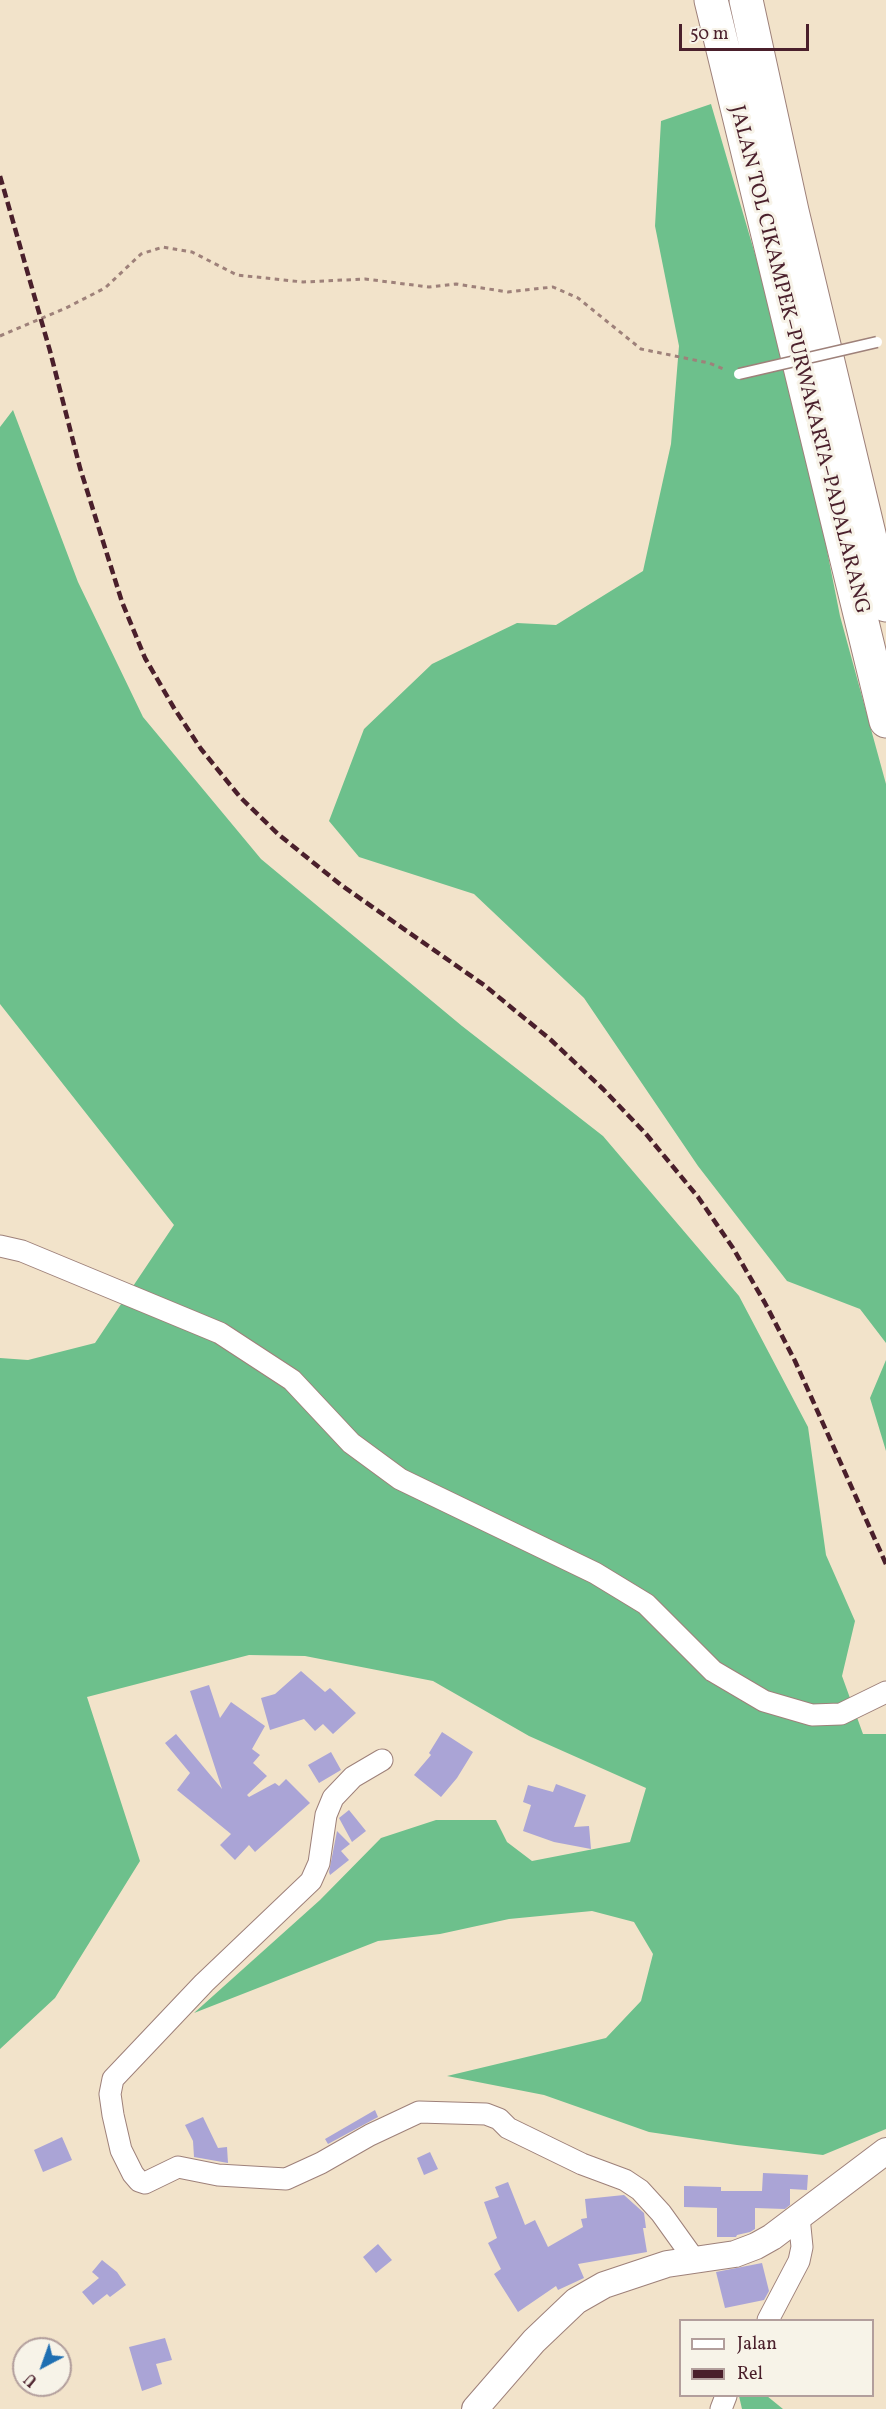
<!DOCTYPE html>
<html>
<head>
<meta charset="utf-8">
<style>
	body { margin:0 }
	#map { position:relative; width:886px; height:2409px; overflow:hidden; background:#f2e3ca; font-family:Vollkorn,serif }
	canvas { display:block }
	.legend { position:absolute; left:679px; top:2319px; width:195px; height:78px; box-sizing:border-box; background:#f7f3e8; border:2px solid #b29e9c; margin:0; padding:8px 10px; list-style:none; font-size:18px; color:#4a1f2b }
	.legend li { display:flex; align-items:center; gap:12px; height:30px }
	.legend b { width:30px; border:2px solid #b29e9c }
	.north { position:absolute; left:12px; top:2337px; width:60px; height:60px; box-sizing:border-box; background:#f7f3e8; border:2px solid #b29e9c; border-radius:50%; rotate:221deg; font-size:16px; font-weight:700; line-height:24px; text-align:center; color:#4a1f2b }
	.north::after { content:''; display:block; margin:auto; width:21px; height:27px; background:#1f6fb2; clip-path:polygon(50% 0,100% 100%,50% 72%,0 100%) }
	.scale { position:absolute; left:679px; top:24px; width:130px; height:27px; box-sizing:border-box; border:3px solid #4a1f2b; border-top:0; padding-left:8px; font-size:18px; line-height:21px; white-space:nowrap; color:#4a1f2b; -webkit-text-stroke:4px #f7f3e8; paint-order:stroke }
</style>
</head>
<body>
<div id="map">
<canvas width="886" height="2409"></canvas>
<ul class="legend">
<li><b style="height:8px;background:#fff"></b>Jalan</li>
<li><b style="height:8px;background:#4a1f2b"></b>Rel</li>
</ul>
<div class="north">U</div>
<div class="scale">50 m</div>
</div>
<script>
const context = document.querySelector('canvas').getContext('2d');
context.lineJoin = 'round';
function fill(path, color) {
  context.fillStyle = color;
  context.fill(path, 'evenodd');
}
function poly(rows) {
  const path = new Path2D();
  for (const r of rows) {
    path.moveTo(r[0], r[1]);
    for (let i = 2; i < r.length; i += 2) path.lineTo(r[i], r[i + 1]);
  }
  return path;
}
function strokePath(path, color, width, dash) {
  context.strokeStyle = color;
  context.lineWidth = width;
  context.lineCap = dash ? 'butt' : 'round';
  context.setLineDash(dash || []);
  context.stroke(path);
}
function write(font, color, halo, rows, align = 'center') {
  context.font = font + ' Vollkorn,serif';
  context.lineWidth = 6;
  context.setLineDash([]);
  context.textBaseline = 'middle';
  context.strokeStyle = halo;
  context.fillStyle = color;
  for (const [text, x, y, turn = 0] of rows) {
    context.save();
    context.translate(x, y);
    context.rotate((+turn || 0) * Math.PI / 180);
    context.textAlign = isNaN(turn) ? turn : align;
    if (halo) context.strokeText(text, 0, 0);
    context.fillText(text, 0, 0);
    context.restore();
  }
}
const forest = poly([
	[711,104,796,394,840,616,886,784,886,1343,860,1309,787,1281,698,1166,584,998,474,894,359,857,329,821,364,729,432,664,517,623,556,625,643,571,671,444,679,346,655,226,661,121],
	[13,410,78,582,143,717,261,859,462,1026,603,1136,739,1296,808,1427,826,1555,855,1621,842,1676,863,1734,886,1734,886,2129,823,2155,737,2145,649,2132,544,2095,447,2076,606,2038,641,2001,653,1954,634,1922,592,1911,509,1919,440,1934,378,1941,194,2013,320,1900,381,1838,436,1820,496,1820,507,1842,532,1861,630,1842,646,1788,529,1736,433,1681,305,1656,249,1655,87,1697,140,1861,55,1998,0,2049,0,1358,28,1360,95,1343,174,1225,0,1004,0,427],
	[886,1360,886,1451,870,1398],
	[739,2396,767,2396,783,2409,742,2409]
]);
const building = poly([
	[301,1671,325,1692,330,1688,356,1713,333,1734,323,1724,315,1731,304,1719,270,1730,261,1698,275,1694],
	[209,1685,220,1718,231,1702,265,1726,252,1749,260,1755,253,1763,267,1776,247,1795,249,1797,275,1783,279,1786,286,1779,310,1803,255,1852,249,1845,235,1860,220,1845,231,1834,177,1790,190,1773,165,1743,176,1734,222,1789,190,1691],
	[442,1732,473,1752,457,1778,441,1797,414,1775,431,1755,429,1753],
	[331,1752,341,1770,319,1783,308,1765],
	[556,1784,586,1795,574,1827,589,1826,591,1849,554,1842,523,1831,531,1805,523,1802,528,1785,553,1792],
	[349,1810,366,1831,352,1842,339,1818],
	[337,1831,350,1844,341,1851,349,1860,330,1875,329,1872],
	[375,2110,378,2117,328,2144,325,2139],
	[203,2117,218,2148,227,2147,228,2163,194,2157,193,2141,185,2125],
	[62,2137,72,2160,43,2172,34,2150],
	[430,2152,438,2169,424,2175,417,2158],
	[763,2173,808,2175,807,2190,790,2189,790,2205,785,2209,755,2208,755,2229,750,2232,737,2235,736,2237,717,2237,717,2208,684,2207,684,2186,721,2187,721,2191,762,2191],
	[508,2182,525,2225,535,2220,548,2247,583,2227,581,2219,587,2218,585,2199,624,2195,644,2213,646,2228,643,2228,647,2252,578,2264,584,2278,558,2290,556,2286,518,2312,494,2274,501,2269,488,2243,497,2238,484,2202,499,2197,495,2187],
	[378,2244,392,2260,376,2273,363,2257],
	[102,2260,117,2272,126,2285,110,2297,107,2294,93,2305,82,2292,99,2278,92,2272],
	[762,2263,769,2291,764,2300,725,2308,716,2272],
	[165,2338,172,2360,156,2364,162,2384,142,2391,129,2347]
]);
const path = poly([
	[0,336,66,308,105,288,141,254,163,247,192,252,237,275,303,282,365,279,429,287,456,284,508,292,553,287,578,298,641,349,709,363,726,370]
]);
const minor = poly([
	[0,1246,22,1251,220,1333,292,1380,351,1443,400,1479,595,1573,646,1604,713,1671,764,1701,812,1715,841,1714,886,1692],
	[382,1760,353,1777,333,1798,326,1815,319,1863,311,1881,204,1983,113,2079,110,2094,113,2115,121,2150,133,2174,139,2181,145,2183,178,2167,218,2175,286,2179,321,2163,370,2135,419,2112,486,2114,499,2119,508,2128,582,2164,625,2180,640,2190,661,2213,694,2259],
	[768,2320,799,2261,802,2247,799,2217],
	[721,2409,726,2396]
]);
const tertiary = poly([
	[475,2409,534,2341,576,2301,604,2285,667,2264,735,2254,756,2246,772,2237,886,2151]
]);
const motorway = poly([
	[711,0,886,721],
	[746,0,792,211,886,605]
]);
const rail = poly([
	[0,176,50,351,80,468,122,602,145,658,174,708,201,749,240,797,278,834,341,885,484,985,551,1040,603,1089,646,1134,698,1197,733,1248,765,1303,795,1361,886,1564]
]);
const serviceBridge = poly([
	[739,374,877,342]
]);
const streetNames = [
	["JALAN TOL CIKAMPEK–PURWAKARTA–PADALARANG",798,360,76]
];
fill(forest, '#6dc08c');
fill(building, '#aaa4d6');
strokePath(minor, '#9e817a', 23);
strokePath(tertiary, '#9e817a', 28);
strokePath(motorway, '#9e817a', 35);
strokePath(path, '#9e817a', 3, [4.5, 4.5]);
strokePath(minor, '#fff', 21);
strokePath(tertiary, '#fff', 26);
strokePath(motorway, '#fff', 33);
strokePath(rail, '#4a1f2b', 4.5, [9, 4.5]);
strokePath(serviceBridge, '#9e817a', 13, []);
strokePath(serviceBridge, '#fff', 10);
write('21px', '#4a1f2b', '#f7f3e8', streetNames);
</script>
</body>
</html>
